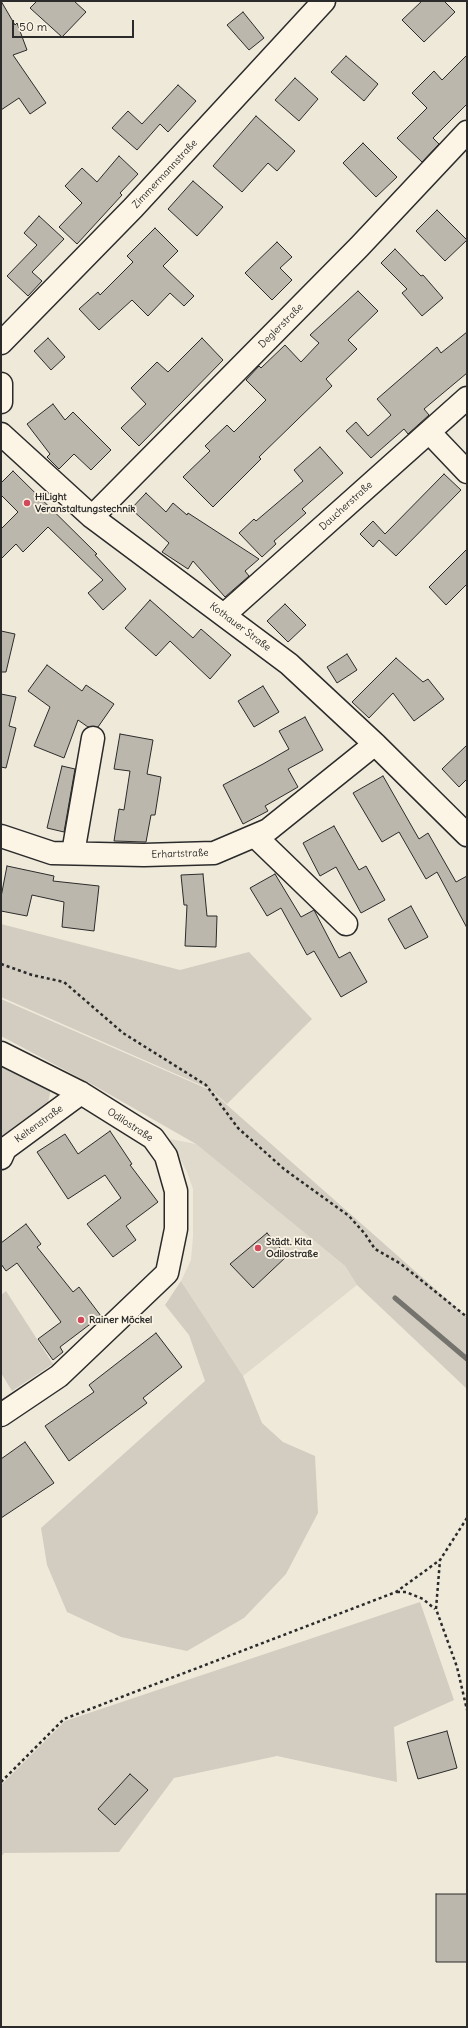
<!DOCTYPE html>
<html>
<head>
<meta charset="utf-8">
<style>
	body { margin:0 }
	#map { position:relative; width:468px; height:2028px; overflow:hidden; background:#efe9da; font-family:Delius,sans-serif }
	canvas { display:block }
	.frame { position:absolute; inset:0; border:2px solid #2b2b2b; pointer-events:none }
	.scale { position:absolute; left:12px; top:20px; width:122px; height:18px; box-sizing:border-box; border:2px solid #2b2b2b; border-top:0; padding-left:5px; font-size:12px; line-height:14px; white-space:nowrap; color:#2b2b2b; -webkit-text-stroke:3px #fcf5e5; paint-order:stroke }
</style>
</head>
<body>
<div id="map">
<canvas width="468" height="2028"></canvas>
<div class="frame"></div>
<div class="scale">50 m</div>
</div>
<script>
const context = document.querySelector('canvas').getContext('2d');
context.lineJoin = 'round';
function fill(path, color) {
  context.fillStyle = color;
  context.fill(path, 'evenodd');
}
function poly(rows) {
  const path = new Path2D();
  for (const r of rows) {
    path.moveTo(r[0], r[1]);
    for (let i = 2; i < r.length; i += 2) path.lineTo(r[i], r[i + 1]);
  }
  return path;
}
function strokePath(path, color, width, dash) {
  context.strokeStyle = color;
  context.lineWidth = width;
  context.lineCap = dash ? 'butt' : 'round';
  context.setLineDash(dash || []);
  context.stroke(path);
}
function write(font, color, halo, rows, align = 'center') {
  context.font = font + ' Delius,sans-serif';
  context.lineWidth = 3.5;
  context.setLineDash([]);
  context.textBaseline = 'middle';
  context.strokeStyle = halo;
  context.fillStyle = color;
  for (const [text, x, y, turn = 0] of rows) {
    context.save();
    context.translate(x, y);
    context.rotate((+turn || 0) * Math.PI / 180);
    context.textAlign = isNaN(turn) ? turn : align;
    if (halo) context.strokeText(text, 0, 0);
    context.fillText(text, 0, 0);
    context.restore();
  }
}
const built = poly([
	[170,1139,196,1144,345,1266,357,1285,243,1376,181,1281,191,1260,193,1237,193,1189,187,1172]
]);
const green = poly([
	[1,924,180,970,249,952,312,1019,227,1104,210,1089,1,997],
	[1,999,210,1090,467,1317,467,1389,357,1285,345,1266,196,1144,95,1086,1,1036],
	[1,1063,51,1088,48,1103,1,1137],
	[181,1281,243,1376,262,1423,283,1442,315,1456,318,1513,286,1574,244,1618,187,1651,121,1637,67,1612,47,1565,41,1528,205,1381,189,1335,165,1305],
	[6,1291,53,1364,12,1391,1,1373,1,1295],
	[420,1602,454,1700,394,1727,397,1782,277,1756,174,1778,119,1852,4,1853,1,1857,1,1785,65,1721]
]);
const stream = poly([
	[395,1298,467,1359]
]);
const building = poly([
	[1,1,15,25,17,23,27,50,13,55,46,103,30,114,19,98,1,110,1,1],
	[37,1,74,1,86,12,62,37,30,8,37,1],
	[422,1,444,1,455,12,424,42,402,20,422,1],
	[243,12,264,38,249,50,227,25,243,12],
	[467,55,467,104,433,138,439,144,422,162,397,138,427,108,412,93,434,71,442,80,467,55],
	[346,56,378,84,364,101,331,72,346,56],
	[295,78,318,99,299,121,275,100,295,78],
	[178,85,196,101,168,132,160,124,137,150,112,128,128,111,142,124,178,85],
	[256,116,295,151,277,171,268,163,242,192,213,166,256,116],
	[363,143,397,177,376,197,343,163,363,143],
	[119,156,138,174,120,193,122,195,77,244,59,227,82,203,65,186,82,168,97,182,119,156],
	[193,181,223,207,197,236,168,209,193,181],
	[437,210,467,240,445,261,416,231,437,210],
	[39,216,64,239,32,272,42,281,28,296,7,276,37,245,24,233,39,216],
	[155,228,178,251,163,266,194,296,184,306,170,293,148,316,132,300,99,330,79,309,98,292,100,295,133,262,127,256,155,228],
	[277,242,292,257,280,268,292,280,272,300,245,273,277,242],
	[395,249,421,276,423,275,443,298,422,316,402,293,407,289,381,263,395,249],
	[358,291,378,311,348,340,357,349,326,379,332,386,259,457,261,459,213,507,183,477,210,451,205,446,227,425,234,432,266,400,246,380,259,366,261,368,285,345,301,362,319,343,310,335,358,291],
	[467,332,467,373,424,409,429,415,408,434,404,429,371,458,346,431,356,422,368,436,391,415,377,399,437,347,441,353,467,332],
	[48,338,65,357,51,370,34,351,48,338],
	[202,338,223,360,139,446,121,428,146,404,131,388,157,362,168,372,202,338],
	[53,404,65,420,73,412,111,450,91,470,74,454,59,469,47,457,50,454,27,424,53,404],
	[320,447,343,473,302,509,306,513,274,541,276,544,262,557,239,533,254,519,256,521,303,481,294,470,320,447],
	[13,471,97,554,95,555,126,589,103,610,88,593,103,580,48,527,23,552,16,544,1,559,1,529,18,512,1,495,1,483,13,471],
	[444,474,461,490,396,556,379,540,373,547,360,534,373,521,385,534,444,474],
	[146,493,166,512,173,503,187,515,188,513,259,559,245,571,249,576,225,597,193,561,188,569,162,552,169,543,131,509,146,493],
	[467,549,467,584,446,605,429,587,467,549],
	[150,600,193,638,201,629,231,655,210,679,170,641,156,656,125,628,150,600],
	[285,604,306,625,288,642,267,621,285,604],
	[1,631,15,634,6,672,1,672,1,631],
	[347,654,357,670,337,683,327,667,347,654],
	[396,658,423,682,428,679,444,699,414,721,393,693,369,718,352,702,396,658],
	[47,665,82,691,86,685,114,704,98,727,88,727,78,720,64,758,34,746,50,707,28,691,47,665],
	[263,686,279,712,254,727,238,701,263,686],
	[1,694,16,697,9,726,16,728,6,768,1,767,1,694],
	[305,717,323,750,288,769,298,787,265,806,268,811,243,824,223,785,263,764,289,749,279,731,305,717],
	[120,734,153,740,147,774,161,777,155,815,151,815,146,842,114,841,119,809,124,810,130,771,114,769,120,734],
	[467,745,467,779,459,787,442,769,467,745],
	[62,766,75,769,64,832,47,828,62,766],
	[383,776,419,839,428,833,456,882,467,876,467,928,437,872,426,879,399,832,382,842,353,793,383,776],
	[334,826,359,870,366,866,385,900,361,913,336,867,320,876,303,843,334,826],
	[7,866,54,876,53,881,99,886,94,931,62,927,64,902,32,895,27,916,1,911,1,897,7,866],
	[203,874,207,916,217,916,216,947,185,946,187,905,184,905,181,875,203,874],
	[275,874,301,917,314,910,339,958,350,952,367,982,341,997,314,951,307,955,281,908,267,916,250,888,275,874],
	[411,906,428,937,405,949,388,919,411,906],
	[110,1131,132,1164,130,1165,158,1202,126,1226,136,1240,113,1257,87,1224,121,1198,105,1175,68,1199,37,1152,65,1134,78,1154,110,1131],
	[26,1224,41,1244,37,1247,73,1292,79,1287,101,1316,60,1347,63,1352,53,1360,38,1339,61,1322,17,1263,6,1271,1,1264,1,1243,26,1224],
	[267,1233,287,1256,253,1288,230,1264,267,1233],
	[156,1333,182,1367,143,1398,147,1403,69,1461,45,1426,94,1392,89,1385,156,1333],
	[25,1442,54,1483,1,1518,1,1459,25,1442],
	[447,1731,457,1768,418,1779,407,1742,447,1731],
	[130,1774,148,1790,115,1825,98,1809,130,1774],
	[436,1894,467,1894,467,1962,436,1962,436,1894]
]);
const path = poly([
	[1,964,32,975,64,982,123,1033,206,1085,238,1128,284,1169,349,1216,365,1234,375,1249,401,1264,467,1317],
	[467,1518,440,1560,436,1609,457,1667,467,1710],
	[397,1592,406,1592,423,1599,435,1609],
	[1,1782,64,1719,396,1592,440,1560]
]);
const minor = poly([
	[1,343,133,208,324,1],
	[1,384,1,402],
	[429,432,467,472],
	[1,434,92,517,289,664,375,744,467,835],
	[92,517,359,247,467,132],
	[224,615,467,398],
	[1,836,52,853,144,855,214,853,268,830,375,744],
	[255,836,346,924],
	[73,853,93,738],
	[1,1053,81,1093,153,1138,166,1156,176,1191,176,1229,167,1273,59,1376,1,1415],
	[1,1158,5,1149,81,1093]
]);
const markers = [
	[27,503,4,"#d1495b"],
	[258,1248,4,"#d1495b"],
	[81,1320,4,"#d1495b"]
];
const streetNames = [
	["Zimmermannstraße",165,174,-47],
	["Deglerstraße",281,326,-45],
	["Daucherstraße",346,506,-42],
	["Kothauer Straße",240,627,37],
	["Erhartstraße",180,854,-2],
	["Keltenstraße",39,1124,-36],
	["Odilostraße",130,1125,33]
];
const poiNames = [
	["HiLight",35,497],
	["Veranstaltungstechnik",35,509],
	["Städt. Kita",266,1242],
	["Odilostraße",266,1254],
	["Rainer Möckel",89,1320]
];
fill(built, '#e0dacc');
fill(green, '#d2cdc0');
strokePath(stream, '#75736d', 5);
fill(building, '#bcb7ac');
strokePath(building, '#2b2b2b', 1);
strokePath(minor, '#2b2b2b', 25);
strokePath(path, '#2b2b2b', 2.5, [3, 3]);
strokePath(minor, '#fcf5e5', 22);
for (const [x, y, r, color] of markers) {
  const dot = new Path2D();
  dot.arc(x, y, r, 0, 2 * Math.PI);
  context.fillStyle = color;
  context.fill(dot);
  strokePath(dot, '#fcf5e5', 1.5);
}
write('10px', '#2b2b2b', '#fcf5e5', streetNames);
write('bold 10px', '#2b2b2b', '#fcf5e5', poiNames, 'left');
</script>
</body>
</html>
